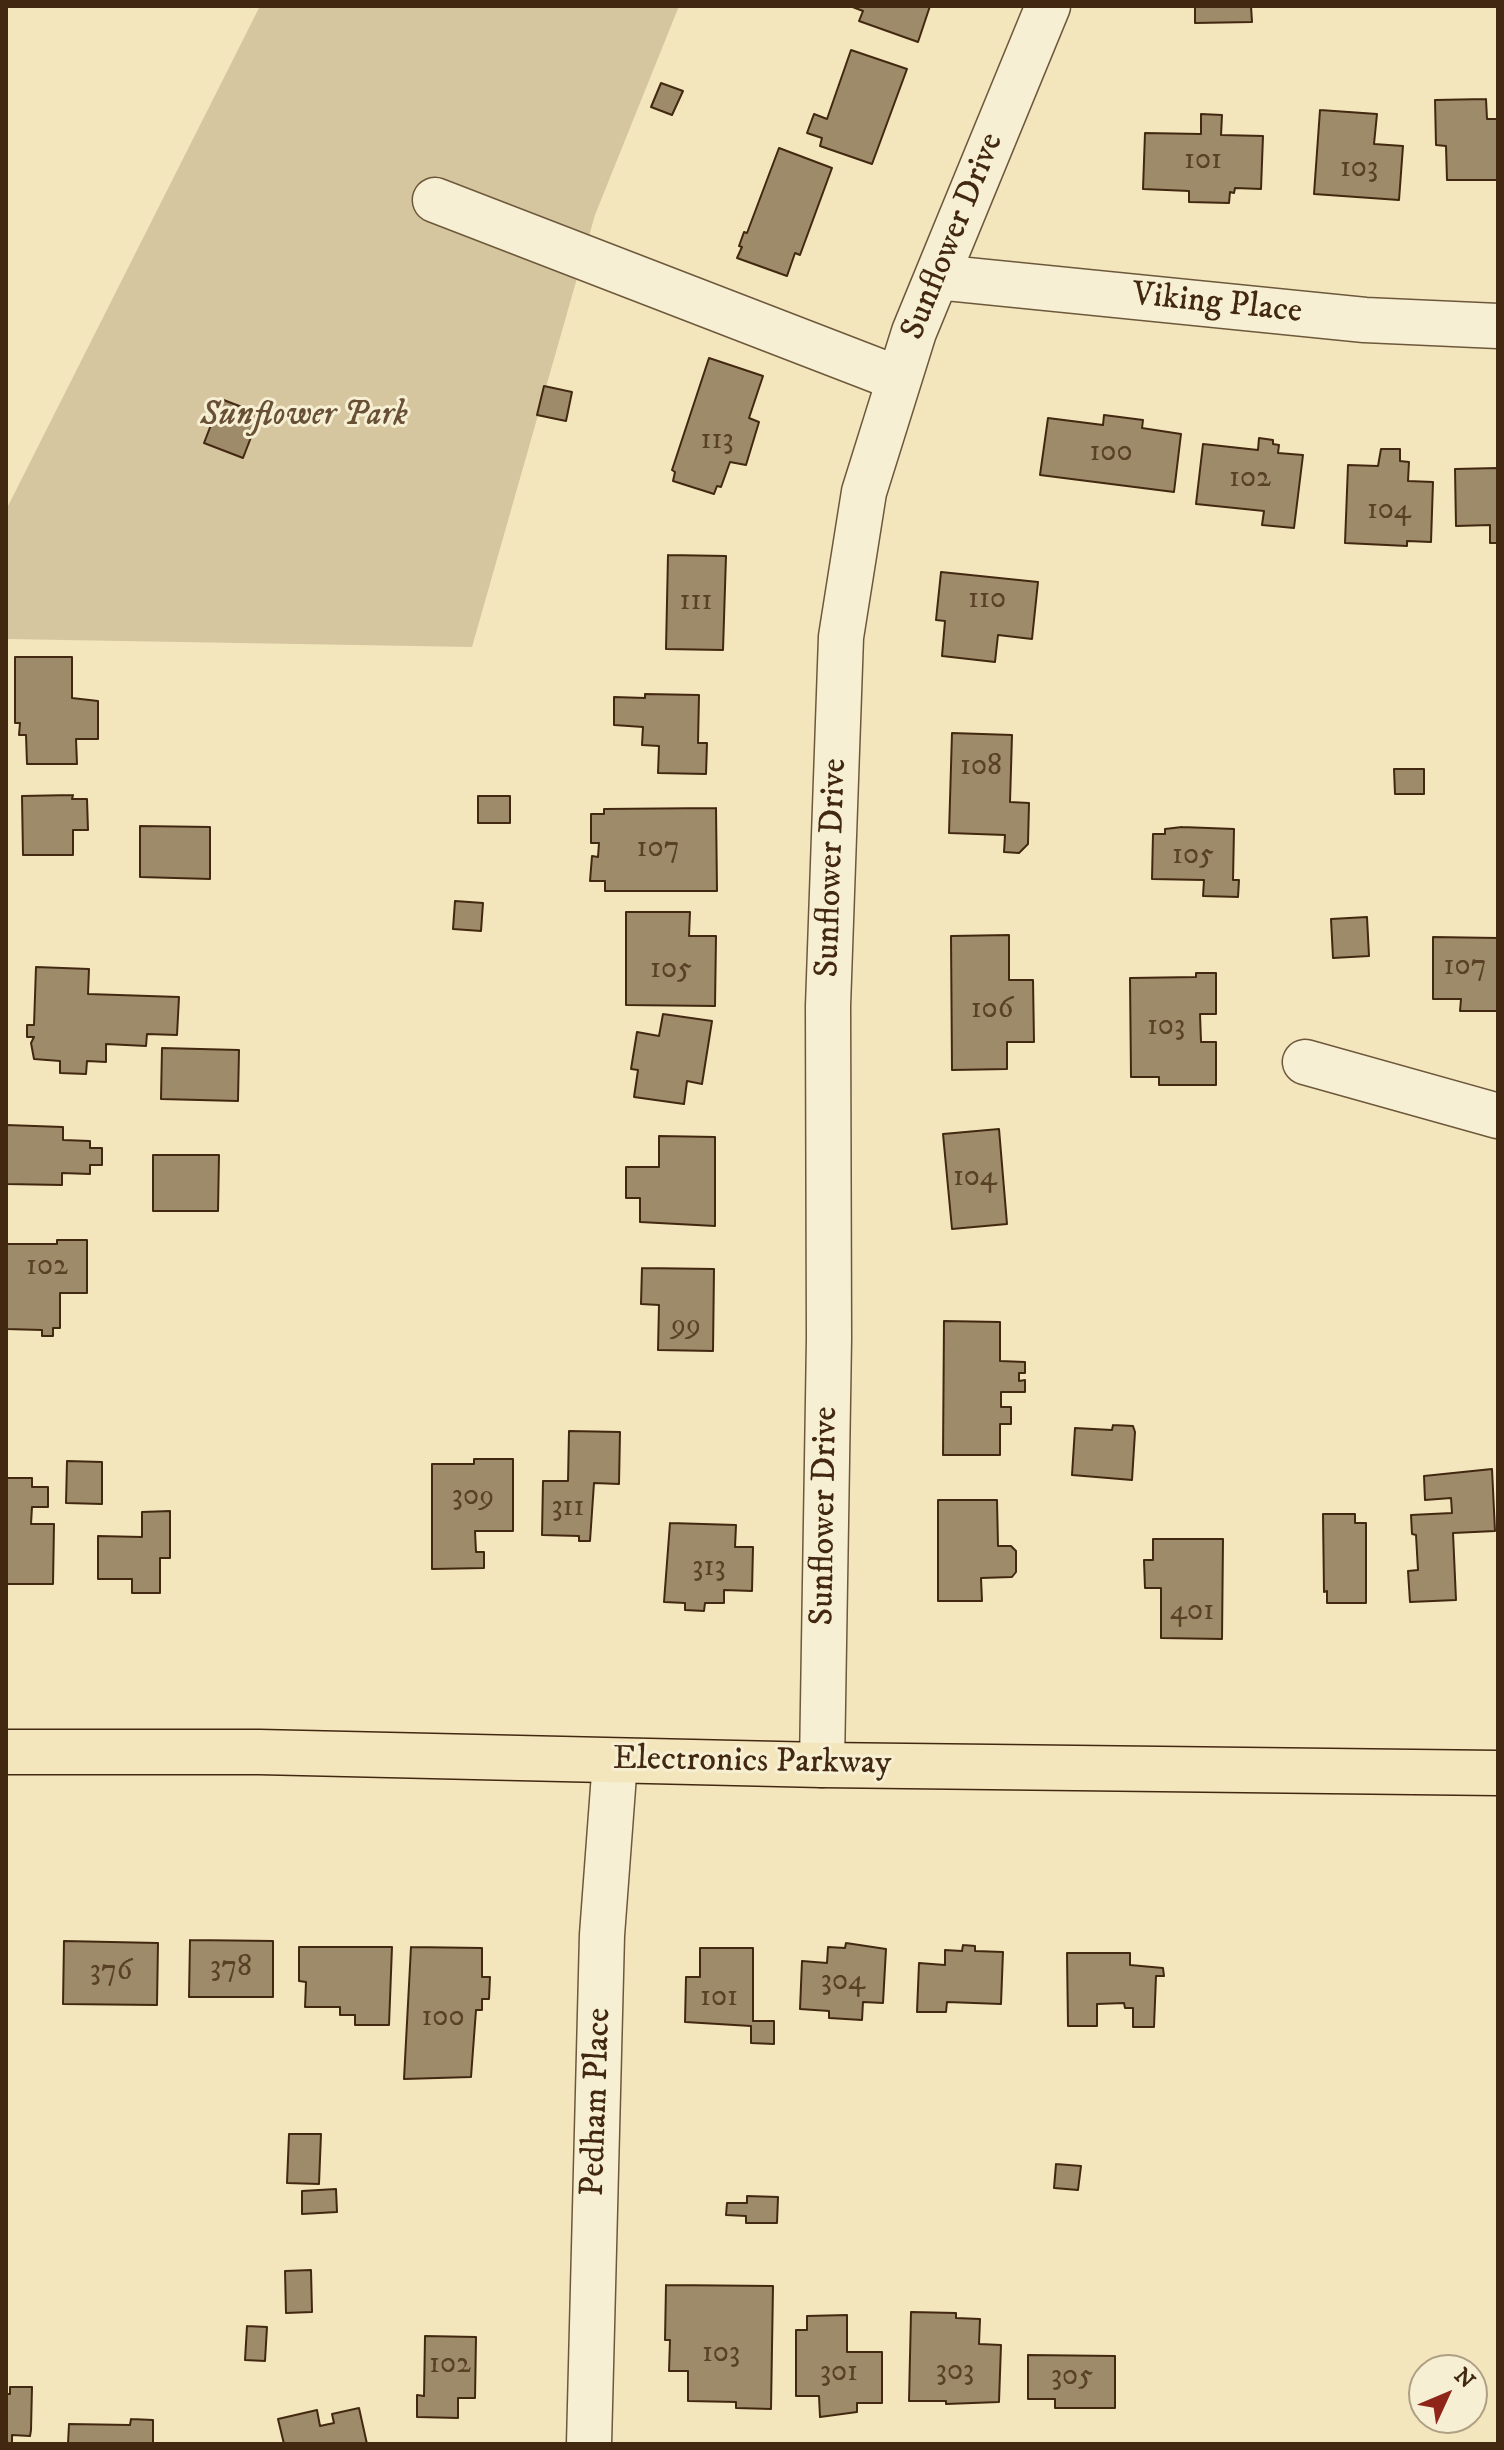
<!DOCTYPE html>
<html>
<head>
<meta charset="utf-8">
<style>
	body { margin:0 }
	#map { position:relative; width:1504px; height:2450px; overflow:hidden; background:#f3e6bc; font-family:"IM FELL DW Pica",serif }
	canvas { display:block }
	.frame { position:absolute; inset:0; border:8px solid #422810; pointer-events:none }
	.north { position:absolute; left:1408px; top:2354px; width:80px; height:80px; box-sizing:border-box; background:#f7efd3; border:2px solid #af9f85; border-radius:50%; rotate:46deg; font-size:22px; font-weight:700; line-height:32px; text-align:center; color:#422810 }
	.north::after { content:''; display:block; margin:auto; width:28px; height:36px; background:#8f2418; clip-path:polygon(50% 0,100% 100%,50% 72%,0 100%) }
</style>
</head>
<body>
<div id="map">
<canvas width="1504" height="2450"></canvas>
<div class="frame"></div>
<div class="north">N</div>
</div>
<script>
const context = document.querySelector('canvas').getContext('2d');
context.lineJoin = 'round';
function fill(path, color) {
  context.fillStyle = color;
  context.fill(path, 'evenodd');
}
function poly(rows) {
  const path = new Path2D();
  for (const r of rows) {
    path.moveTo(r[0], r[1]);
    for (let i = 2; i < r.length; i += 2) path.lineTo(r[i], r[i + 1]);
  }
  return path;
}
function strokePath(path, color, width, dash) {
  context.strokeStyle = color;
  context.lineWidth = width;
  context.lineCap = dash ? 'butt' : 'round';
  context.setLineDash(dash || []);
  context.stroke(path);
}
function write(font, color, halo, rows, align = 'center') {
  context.font = font + ' "IM FELL DW Pica",serif';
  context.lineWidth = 6;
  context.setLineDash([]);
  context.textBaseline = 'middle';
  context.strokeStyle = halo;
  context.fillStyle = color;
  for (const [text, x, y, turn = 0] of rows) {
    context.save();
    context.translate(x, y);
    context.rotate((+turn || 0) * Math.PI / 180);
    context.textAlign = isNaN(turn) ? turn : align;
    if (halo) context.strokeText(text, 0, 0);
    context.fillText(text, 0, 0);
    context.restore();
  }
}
const green = poly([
	[260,6,679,6,595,215,472,647,6,639,6,510]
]);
const building = poly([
	[850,6,930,6,918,42,859,21,863,11,850,6],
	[1195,6,1251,6,1252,22,1195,23,1195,6],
	[851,50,907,69,872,164,820,146,822,138,807,133,814,114,827,119,851,50],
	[661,83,683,91,672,115,651,107,661,83],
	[1486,99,1487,119,1498,119,1498,180,1447,180,1446,146,1436,145,1435,100,1486,99],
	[1320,110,1377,114,1374,144,1403,146,1399,200,1314,194,1320,110],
	[1201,114,1222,115,1221,135,1263,136,1261,189,1235,188,1234,193,1230,192,1229,203,1189,202,1189,191,1143,189,1145,133,1201,134,1201,114],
	[779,148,832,168,800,255,795,253,787,276,737,258,742,247,739,246,744,232,747,233,779,148],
	[709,358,763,376,749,418,759,422,746,465,730,462,721,487,717,486,714,494,673,481,675,472,672,470,709,358],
	[544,386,572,392,566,421,537,415,544,386],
	[221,399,260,414,243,458,204,443,221,399],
	[1104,415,1143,420,1142,428,1181,434,1174,492,1040,475,1048,418,1103,425,1104,415],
	[1259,438,1273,440,1273,444,1279,445,1278,453,1303,455,1294,528,1262,525,1264,511,1196,504,1203,444,1258,450,1259,438],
	[1381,449,1400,449,1400,461,1409,462,1408,481,1433,482,1431,542,1407,541,1407,546,1345,543,1348,465,1378,466,1381,449],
	[1498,468,1498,543,1490,543,1490,525,1456,526,1455,469,1498,468],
	[668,555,726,556,723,650,666,649,668,555],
	[941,572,1038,582,1032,639,998,635,995,662,942,656,945,621,936,620,941,572],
	[15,657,72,657,72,698,98,701,98,739,76,739,77,764,27,764,26,735,19,735,20,723,15,723,15,657],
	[645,694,699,695,698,743,707,743,706,774,658,773,659,746,642,745,643,727,614,725,614,697,645,698,645,694],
	[952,733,1012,735,1010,802,1029,803,1028,844,1019,853,1004,852,1005,835,949,833,952,733],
	[1394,769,1424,769,1424,794,1395,794,1394,769],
	[73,795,72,799,87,799,88,830,73,830,73,855,23,855,22,796,73,795],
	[478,796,510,796,510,823,478,823,478,796],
	[716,808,717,891,605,891,605,881,590,881,592,856,598,857,599,843,591,843,591,814,604,814,604,809,716,808],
	[140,826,210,827,210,879,140,877,140,826],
	[1182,827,1234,829,1233,880,1239,880,1238,897,1203,896,1204,880,1152,879,1153,834,1165,834,1165,829,1182,827],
	[455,901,483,903,481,931,453,929,455,901],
	[626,912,690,912,689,936,716,936,715,1006,626,1005,626,912],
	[1367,917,1369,956,1333,958,1331,919,1367,917],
	[1009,935,1009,980,1033,980,1034,1042,1007,1042,1007,1069,952,1070,951,936,1009,935],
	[1433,937,1498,938,1498,1011,1460,1011,1461,999,1433,999,1433,937],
	[36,967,89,969,88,994,179,997,177,1035,147,1034,146,1046,106,1044,106,1062,87,1061,86,1074,60,1073,60,1061,34,1059,31,1043,34,1037,27,1037,27,1025,34,1025,36,967],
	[1196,973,1216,973,1216,1014,1200,1014,1201,1042,1216,1042,1216,1085,1159,1085,1159,1077,1131,1077,1130,978,1196,977,1196,973],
	[663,1014,712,1021,702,1084,687,1081,684,1104,634,1097,638,1070,631,1069,637,1032,659,1036,663,1014],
	[162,1048,239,1050,238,1101,161,1099,162,1048],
	[6,1125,63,1127,63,1140,90,1141,90,1148,102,1148,102,1165,90,1165,90,1174,62,1173,62,1185,6,1184,6,1125],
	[999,1129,1007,1224,952,1229,943,1134,999,1129],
	[659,1136,715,1137,715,1226,640,1222,640,1198,626,1198,626,1167,659,1167,659,1136],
	[153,1155,219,1155,218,1211,153,1211,153,1155],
	[57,1240,87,1240,87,1293,60,1293,60,1328,53,1328,53,1336,42,1336,42,1330,6,1329,6,1244,57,1244,57,1240],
	[642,1268,714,1269,713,1351,658,1350,659,1305,641,1304,642,1268],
	[944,1321,1000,1322,1000,1361,1025,1362,1025,1373,1019,1373,1019,1381,1025,1380,1025,1392,1001,1392,1001,1407,1011,1407,1011,1424,1000,1424,1000,1455,943,1455,944,1321],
	[1113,1425,1133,1426,1135,1432,1132,1480,1072,1475,1075,1428,1112,1430,1113,1425],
	[569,1431,620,1432,619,1484,594,1483,590,1541,579,1541,579,1536,542,1535,543,1481,568,1481,569,1431],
	[474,1459,513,1459,513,1531,475,1531,476,1552,484,1552,484,1568,432,1569,432,1464,474,1464,474,1459],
	[67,1461,102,1462,102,1504,66,1503,67,1461],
	[1492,1469,1495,1531,1453,1533,1456,1600,1410,1602,1408,1571,1418,1570,1416,1535,1412,1534,1411,1515,1452,1513,1451,1498,1425,1500,1424,1476,1492,1469],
	[6,1478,32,1478,32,1487,48,1487,48,1507,32,1507,31,1524,54,1524,53,1584,6,1584,6,1478],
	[938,1500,997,1500,998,1546,1011,1546,1016,1551,1016,1572,1012,1577,981,1578,982,1601,938,1601,938,1500],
	[170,1511,170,1558,160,1558,160,1593,132,1593,132,1579,98,1579,98,1536,142,1537,142,1512,170,1511],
	[1323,1514,1355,1514,1355,1523,1366,1523,1366,1603,1327,1603,1327,1591,1324,1592,1323,1514],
	[670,1523,736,1525,735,1547,753,1547,752,1591,724,1590,724,1603,705,1603,704,1611,685,1610,685,1603,664,1602,670,1523],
	[1153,1539,1223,1539,1222,1639,1161,1638,1161,1588,1145,1588,1144,1560,1153,1560,1153,1539],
	[190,1940,273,1941,273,1997,189,1997,190,1940],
	[64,1941,158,1943,157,2005,63,2004,64,1941],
	[846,1943,886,1949,883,2003,863,2002,862,2020,829,2018,829,2011,800,2009,802,1961,827,1963,828,1947,845,1948,846,1943],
	[963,1945,975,1946,975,1951,1003,1952,1001,2004,947,2002,946,2012,917,2012,919,1963,945,1965,945,1950,962,1951,963,1945],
	[299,1947,392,1947,389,2025,355,2025,355,2015,340,2015,340,2007,305,2007,306,1982,299,1981,299,1947],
	[411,1947,482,1948,482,1977,490,1977,489,1999,482,1999,482,2010,476,2010,471,2077,404,2079,411,1947],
	[700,1948,753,1948,753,2021,774,2021,774,2044,751,2043,751,2026,685,2022,686,1977,700,1977,700,1948],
	[1067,1953,1130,1953,1130,1965,1163,1968,1164,1976,1156,1976,1154,2027,1133,2027,1133,2008,1125,2008,1124,2003,1097,2004,1097,2026,1068,2026,1067,1953],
	[289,2134,321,2134,319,2184,287,2183,289,2134],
	[1056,2164,1081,2166,1078,2190,1054,2188,1056,2164],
	[336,2189,337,2212,302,2214,302,2191,336,2189],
	[747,2196,778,2197,777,2223,746,2223,746,2216,726,2215,727,2203,747,2203,747,2196],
	[311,2270,312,2312,286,2313,285,2271,311,2270],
	[666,2285,773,2286,771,2409,736,2408,736,2402,688,2401,688,2371,669,2371,670,2340,665,2340,666,2285],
	[911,2312,956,2313,956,2318,980,2319,979,2344,1001,2345,999,2402,946,2404,946,2401,909,2401,911,2312],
	[847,2315,847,2352,882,2352,882,2403,857,2403,857,2412,820,2417,819,2396,796,2396,796,2330,807,2330,807,2316,847,2315],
	[247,2326,267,2327,265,2361,245,2360,247,2326],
	[425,2336,476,2337,475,2398,458,2398,458,2418,417,2417,417,2395,424,2396,425,2336],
	[1028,2355,1115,2356,1115,2408,1055,2408,1055,2399,1028,2399,1028,2355],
	[10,2387,32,2387,31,2430,30,2436,12,2435,12,2444,6,2444,6,2394,10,2394,10,2387],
	[359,2408,367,2444,284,2444,278,2419,317,2410,320,2426,334,2423,332,2414,359,2408],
	[131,2419,153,2420,153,2444,68,2444,69,2424,130,2425,131,2419]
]);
const minor = poly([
	[435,200,899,379],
	[937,277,1365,320,1498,326],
	[1305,1062,1498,1116],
	[822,1765,829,1339,828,1006,841,637,864,492,914,332,1048,6],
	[589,2444,602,1935,615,1761]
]);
const major = poly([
	[6,1752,259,1752,822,1765,1498,1773]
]);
const numberNames = [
	["101",1203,162],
	["103",1359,170],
	["113",717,442],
	["100",1111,454],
	["102",1250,480],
	["104",1389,512],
	["110",987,601],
	["111",696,603],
	["108",981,768],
	["107",658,850],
	["105",1193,857],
	["107",1465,968],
	["105",671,971],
	["106",992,1011],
	["103",1166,1028],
	["104",975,1179],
	["102",47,1268],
	["99",686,1327],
	["309",473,1498],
	["311",568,1509],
	["313",709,1569],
	["401",1192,1613],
	["378",231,1969],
	["376",111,1973],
	["304",843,1983],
	["101",719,1999],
	["100",443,2019],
	["103",721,2355],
	["102",450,2366],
	["303",955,2373],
	["301",839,2374],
	["305",1072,2378]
];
const streetNames = [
	["Sunflower Drive",954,237,-68],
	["Viking Place",1217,305,6],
	["Sunflower Drive",833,868,-88],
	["Sunflower Drive",826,1516,-89],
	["Electronics Parkway",752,1763,1],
	["Pedham Place",598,2102,-88]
];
const parkNames = [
	["Sunflower Park",304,417]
];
fill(green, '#d5c69f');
fill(building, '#9e8b69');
strokePath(building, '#422810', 2);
strokePath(minor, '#6e583b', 47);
strokePath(major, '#422810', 47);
strokePath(minor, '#f7efd3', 44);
strokePath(major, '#f3e6bc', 44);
write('30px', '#594126', null, numberNames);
write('34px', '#422810', '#f7efd3', streetNames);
write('italic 34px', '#675034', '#f7efd3', parkNames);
</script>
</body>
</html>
